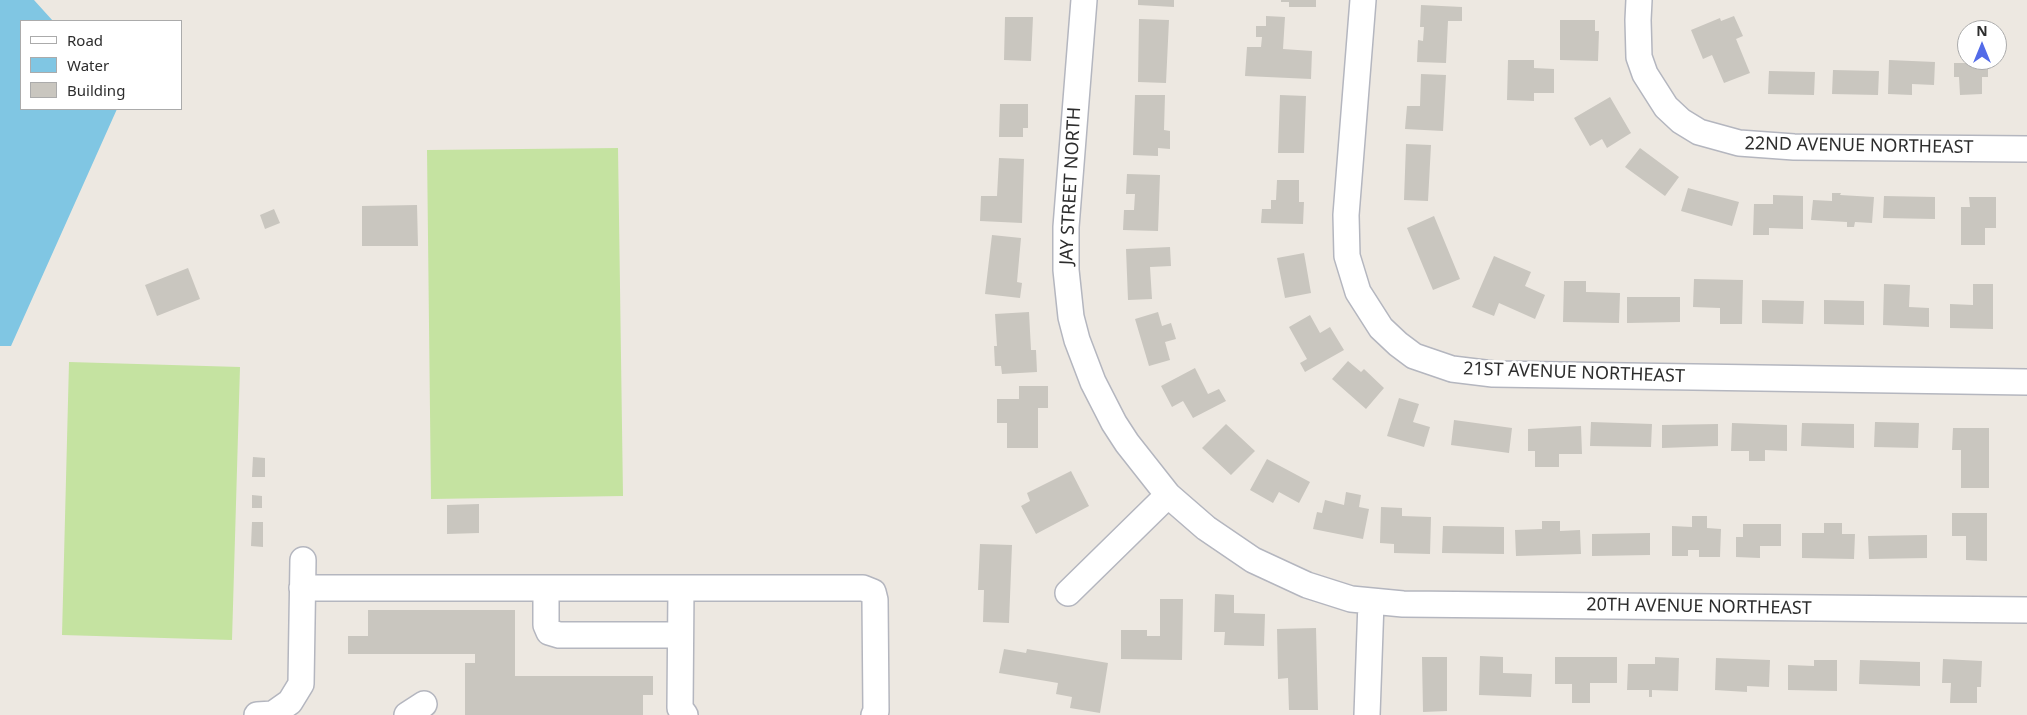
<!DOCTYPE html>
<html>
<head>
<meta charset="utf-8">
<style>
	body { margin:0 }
	#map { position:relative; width:2027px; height:715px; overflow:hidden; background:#ede8e1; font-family:"Noto Sans",sans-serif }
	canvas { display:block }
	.legend { position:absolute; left:20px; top:20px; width:162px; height:90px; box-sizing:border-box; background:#fff; border:1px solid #ababab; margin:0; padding:6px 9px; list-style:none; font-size:15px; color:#2d2d2d }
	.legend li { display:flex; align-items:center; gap:10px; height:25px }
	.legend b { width:25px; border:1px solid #ababab }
	.north { position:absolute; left:1957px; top:20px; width:50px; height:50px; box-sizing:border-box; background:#fff; border:1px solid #ababab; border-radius:50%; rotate:0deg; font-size:14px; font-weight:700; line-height:20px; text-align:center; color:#2d2d2d }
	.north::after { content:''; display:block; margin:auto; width:18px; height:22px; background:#536be8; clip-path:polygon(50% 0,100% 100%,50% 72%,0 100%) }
</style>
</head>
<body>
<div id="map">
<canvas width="2027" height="715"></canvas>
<ul class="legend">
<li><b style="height:6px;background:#fff"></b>Road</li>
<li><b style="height:14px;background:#80c6e3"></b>Water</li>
<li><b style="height:14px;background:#c9c6bf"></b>Building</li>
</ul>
<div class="north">N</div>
</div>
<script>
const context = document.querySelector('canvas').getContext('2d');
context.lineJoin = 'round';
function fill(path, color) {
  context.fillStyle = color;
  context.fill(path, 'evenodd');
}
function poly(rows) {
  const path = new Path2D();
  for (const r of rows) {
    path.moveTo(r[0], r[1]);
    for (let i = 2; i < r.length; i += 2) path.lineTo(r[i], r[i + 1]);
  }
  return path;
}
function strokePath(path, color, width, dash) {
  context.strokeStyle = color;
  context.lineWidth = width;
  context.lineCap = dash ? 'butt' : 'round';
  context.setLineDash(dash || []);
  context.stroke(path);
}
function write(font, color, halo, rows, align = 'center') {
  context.font = font + ' "Noto Sans",sans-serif';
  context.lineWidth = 5;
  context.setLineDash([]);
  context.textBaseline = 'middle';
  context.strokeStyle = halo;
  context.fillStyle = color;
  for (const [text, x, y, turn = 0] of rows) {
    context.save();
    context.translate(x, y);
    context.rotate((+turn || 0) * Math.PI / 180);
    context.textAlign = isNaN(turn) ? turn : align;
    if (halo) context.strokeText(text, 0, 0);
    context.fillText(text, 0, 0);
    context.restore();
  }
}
const pitch = poly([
	[618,148,623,496,431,499,427,150],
	[69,362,240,367,232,640,62,635]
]);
const water = poly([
	[0,0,34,0,53,21,21,21,21,109,117,109,11,346,0,346]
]);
const building = poly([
	[1138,0,1174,0,1174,7,1138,5],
	[1281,0,1316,0,1316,7,1289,7,1289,2,1281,2],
	[1421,5,1462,7,1462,21,1448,21,1446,63,1417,62,1418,40,1423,41,1424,27,1420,27],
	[1266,16,1285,17,1283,49,1312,51,1311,79,1245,76,1247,47,1261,47,1262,37,1256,37,1256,26,1266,26],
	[1734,16,1743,36,1736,39,1750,73,1724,83,1712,55,1703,59,1691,30,1720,18,1721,21],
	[1005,17,1033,17,1031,61,1004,60],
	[1139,19,1169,20,1166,83,1138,82],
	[1560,20,1595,20,1595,31,1599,31,1598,61,1560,60],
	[1965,44,1967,44,1967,60,1988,60,1988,77,1982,77,1982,94,1960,95,1959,77,1954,77,1954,63,1965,63],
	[1508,60,1534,60,1534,68,1554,69,1554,93,1534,93,1534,101,1507,100],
	[1889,60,1935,62,1934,85,1912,84,1912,95,1888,94],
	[1833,70,1879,71,1878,95,1832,94],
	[1769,71,1815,72,1814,95,1768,94],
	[1421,74,1446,75,1443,131,1405,129,1407,106,1420,106],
	[1135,95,1165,95,1164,130,1170,131,1170,149,1158,148,1158,156,1133,155],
	[1280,95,1306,96,1304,153,1278,153],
	[1610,97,1631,133,1607,148,1602,139,1590,146,1574,118],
	[1000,104,1028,104,1028,128,1023,128,1023,137,999,137],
	[1406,144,1431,145,1428,201,1404,200],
	[1640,148,1679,177,1665,196,1625,167],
	[999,158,1024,159,1022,223,980,221,981,196,997,196],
	[1127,174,1160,175,1158,231,1123,230,1124,210,1134,210,1135,194,1126,194],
	[1277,180,1299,180,1299,202,1304,202,1303,224,1261,223,1262,209,1271,209,1271,200,1276,200],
	[1688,188,1739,202,1732,226,1681,211],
	[1832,193,1841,193,1840,195,1874,197,1872,223,1855,222,1854,227,1847,227,1847,222,1811,220,1813,200,1832,201],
	[1773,195,1803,196,1803,229,1769,228,1769,235,1753,235,1754,204,1773,204],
	[1884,196,1935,197,1935,219,1883,218],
	[1969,197,1996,197,1996,228,1985,228,1985,245,1961,245,1961,207,1970,207],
	[417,205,418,246,362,246,362,206],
	[274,209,280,223,265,229,260,215],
	[1434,216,1460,279,1433,290,1407,228],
	[992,235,1021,238,1017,282,1022,283,1020,298,985,294],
	[1170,247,1171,266,1150,267,1152,299,1128,300,1126,249],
	[1304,253,1311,293,1285,298,1277,258],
	[1494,256,1531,272,1525,286,1545,295,1535,319,1499,303,1494,316,1472,307],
	[188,268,200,299,157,316,145,285],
	[1694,279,1743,280,1742,324,1720,324,1720,308,1693,307],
	[1564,281,1586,281,1586,292,1620,293,1619,323,1563,322],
	[1884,284,1910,285,1909,307,1929,308,1929,327,1883,325],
	[1973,284,1993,284,1993,329,1950,328,1950,304,1973,305],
	[1627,297,1680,297,1680,322,1627,323],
	[1762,300,1804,301,1803,324,1762,323],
	[1824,300,1864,301,1864,325,1824,324],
	[1029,312,1031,350,1036,350,1037,372,1002,374,1001,366,995,366,994,346,997,346,995,314],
	[1158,312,1162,326,1171,323,1176,339,1165,342,1170,360,1149,366,1135,319],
	[1310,315,1320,333,1330,327,1344,350,1305,372,1300,363,1307,359,1289,327],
	[1348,361,1361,372,1364,369,1384,388,1366,409,1332,379],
	[1195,368,1208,394,1219,389,1226,401,1193,418,1183,401,1172,407,1161,386],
	[1019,386,1048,386,1048,408,1038,408,1038,448,1007,448,1007,423,997,423,997,399,1019,399],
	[1399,398,1419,404,1413,422,1430,427,1424,447,1387,436],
	[1454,420,1512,428,1509,453,1451,445],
	[1591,422,1652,424,1651,447,1590,446],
	[1875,422,1919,423,1918,448,1874,447],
	[1732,423,1787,425,1787,451,1765,450,1765,461,1749,461,1749,451,1731,451],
	[1802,423,1854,424,1854,448,1801,446],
	[1226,424,1255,451,1231,475,1202,448],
	[1718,424,1718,446,1662,448,1662,425],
	[1581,426,1582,454,1559,454,1559,467,1535,467,1535,451,1528,451,1528,429],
	[1953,428,1989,428,1989,488,1961,488,1961,450,1952,450],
	[253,457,265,458,265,477,252,477],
	[1267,459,1310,482,1299,503,1279,492,1273,503,1250,490],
	[1071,471,1089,506,1036,534,1021,506,1030,501,1027,493],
	[1346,492,1361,495,1359,507,1369,509,1363,539,1313,529,1317,512,1322,513,1325,500,1344,505],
	[252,495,262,496,262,508,252,508],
	[479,504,479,533,447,534,447,505],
	[1381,507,1402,508,1402,516,1431,517,1430,554,1394,553,1394,544,1380,543],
	[1952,513,1987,513,1987,561,1966,560,1966,536,1952,536],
	[1692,516,1707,516,1707,528,1721,529,1720,557,1699,557,1699,550,1688,550,1688,556,1672,556,1672,526,1692,527],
	[1542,521,1560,521,1560,531,1580,530,1581,554,1516,556,1515,530,1542,529],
	[252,522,263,522,263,547,251,546],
	[1824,523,1842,523,1842,534,1855,534,1854,559,1802,558,1802,533,1824,533],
	[1743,524,1781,524,1781,546,1760,546,1760,558,1736,557,1736,537,1743,537],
	[1443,526,1504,527,1504,554,1442,553],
	[1650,533,1650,555,1592,556,1592,534],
	[1927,535,1927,558,1869,559,1868,536],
	[980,544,1012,545,1009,623,983,622,984,590,978,590],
	[1215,594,1234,595,1234,613,1265,614,1264,646,1224,645,1225,632,1214,632],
	[1160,599,1183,599,1182,660,1121,659,1121,630,1147,630,1147,636,1160,636],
	[368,610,515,610,515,676,653,676,653,695,643,695,643,715,465,715,465,663,475,663,475,654,348,654,348,636,368,636],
	[1316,628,1318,710,1289,710,1288,678,1278,679,1277,629],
	[1004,649,1026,653,1027,649,1108,663,1100,713,1070,708,1072,697,1056,694,1058,683,999,673],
	[1480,656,1503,657,1503,673,1532,674,1531,697,1479,695],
	[1422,657,1447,657,1447,711,1423,712],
	[1555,657,1617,657,1617,683,1590,683,1590,703,1572,703,1572,684,1555,684],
	[1655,657,1679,658,1678,691,1652,690,1652,697,1649,697,1649,690,1627,690,1628,664,1655,664],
	[1716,658,1770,660,1769,687,1747,686,1747,692,1715,690],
	[1943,659,1982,661,1981,687,1977,687,1977,703,1950,703,1951,683,1942,683],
	[1814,660,1837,660,1837,691,1788,690,1788,665,1814,666],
	[1860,660,1920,662,1920,686,1859,684]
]);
const minor = poly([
	[1084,0,1066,227,1066,270,1071,317,1077,340,1093,382,1114,423,1127,443,1168,495,1206,528,1253,560,1307,585,1351,599,1403,604,2027,610],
	[1363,0,1346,215,1347,256,1358,292,1381,328,1398,344,1414,356,1452,369,1493,374,2027,382],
	[1639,0,1638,20,1639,57,1645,74,1666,107,1681,121,1699,132,1739,143,1794,147,2027,149],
	[302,588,863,588,873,592,875,600,876,711,874,715],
	[546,588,546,625,549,632,559,635,680,635],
	[681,588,680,708,685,715],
	[1068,593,1168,495],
	[257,715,273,714,290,702,301,684,303,560],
	[407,715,424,704],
	[1367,715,1371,602]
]);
const streetNames = [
	["22ND AVENUE NORTHEAST",1859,146,1],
	["JAY STREET NORTH",1071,186,-87],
	["21ST AVENUE NORTHEAST",1574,373,2],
	["20TH AVENUE NORTHEAST",1699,607,1]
];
fill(pitch, '#c5e3a1');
fill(water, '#80c6e3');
fill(building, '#c9c6bf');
strokePath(minor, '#b4b6bf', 28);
strokePath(minor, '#fff', 25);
write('18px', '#2d2d2d', '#fff', streetNames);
</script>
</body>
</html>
